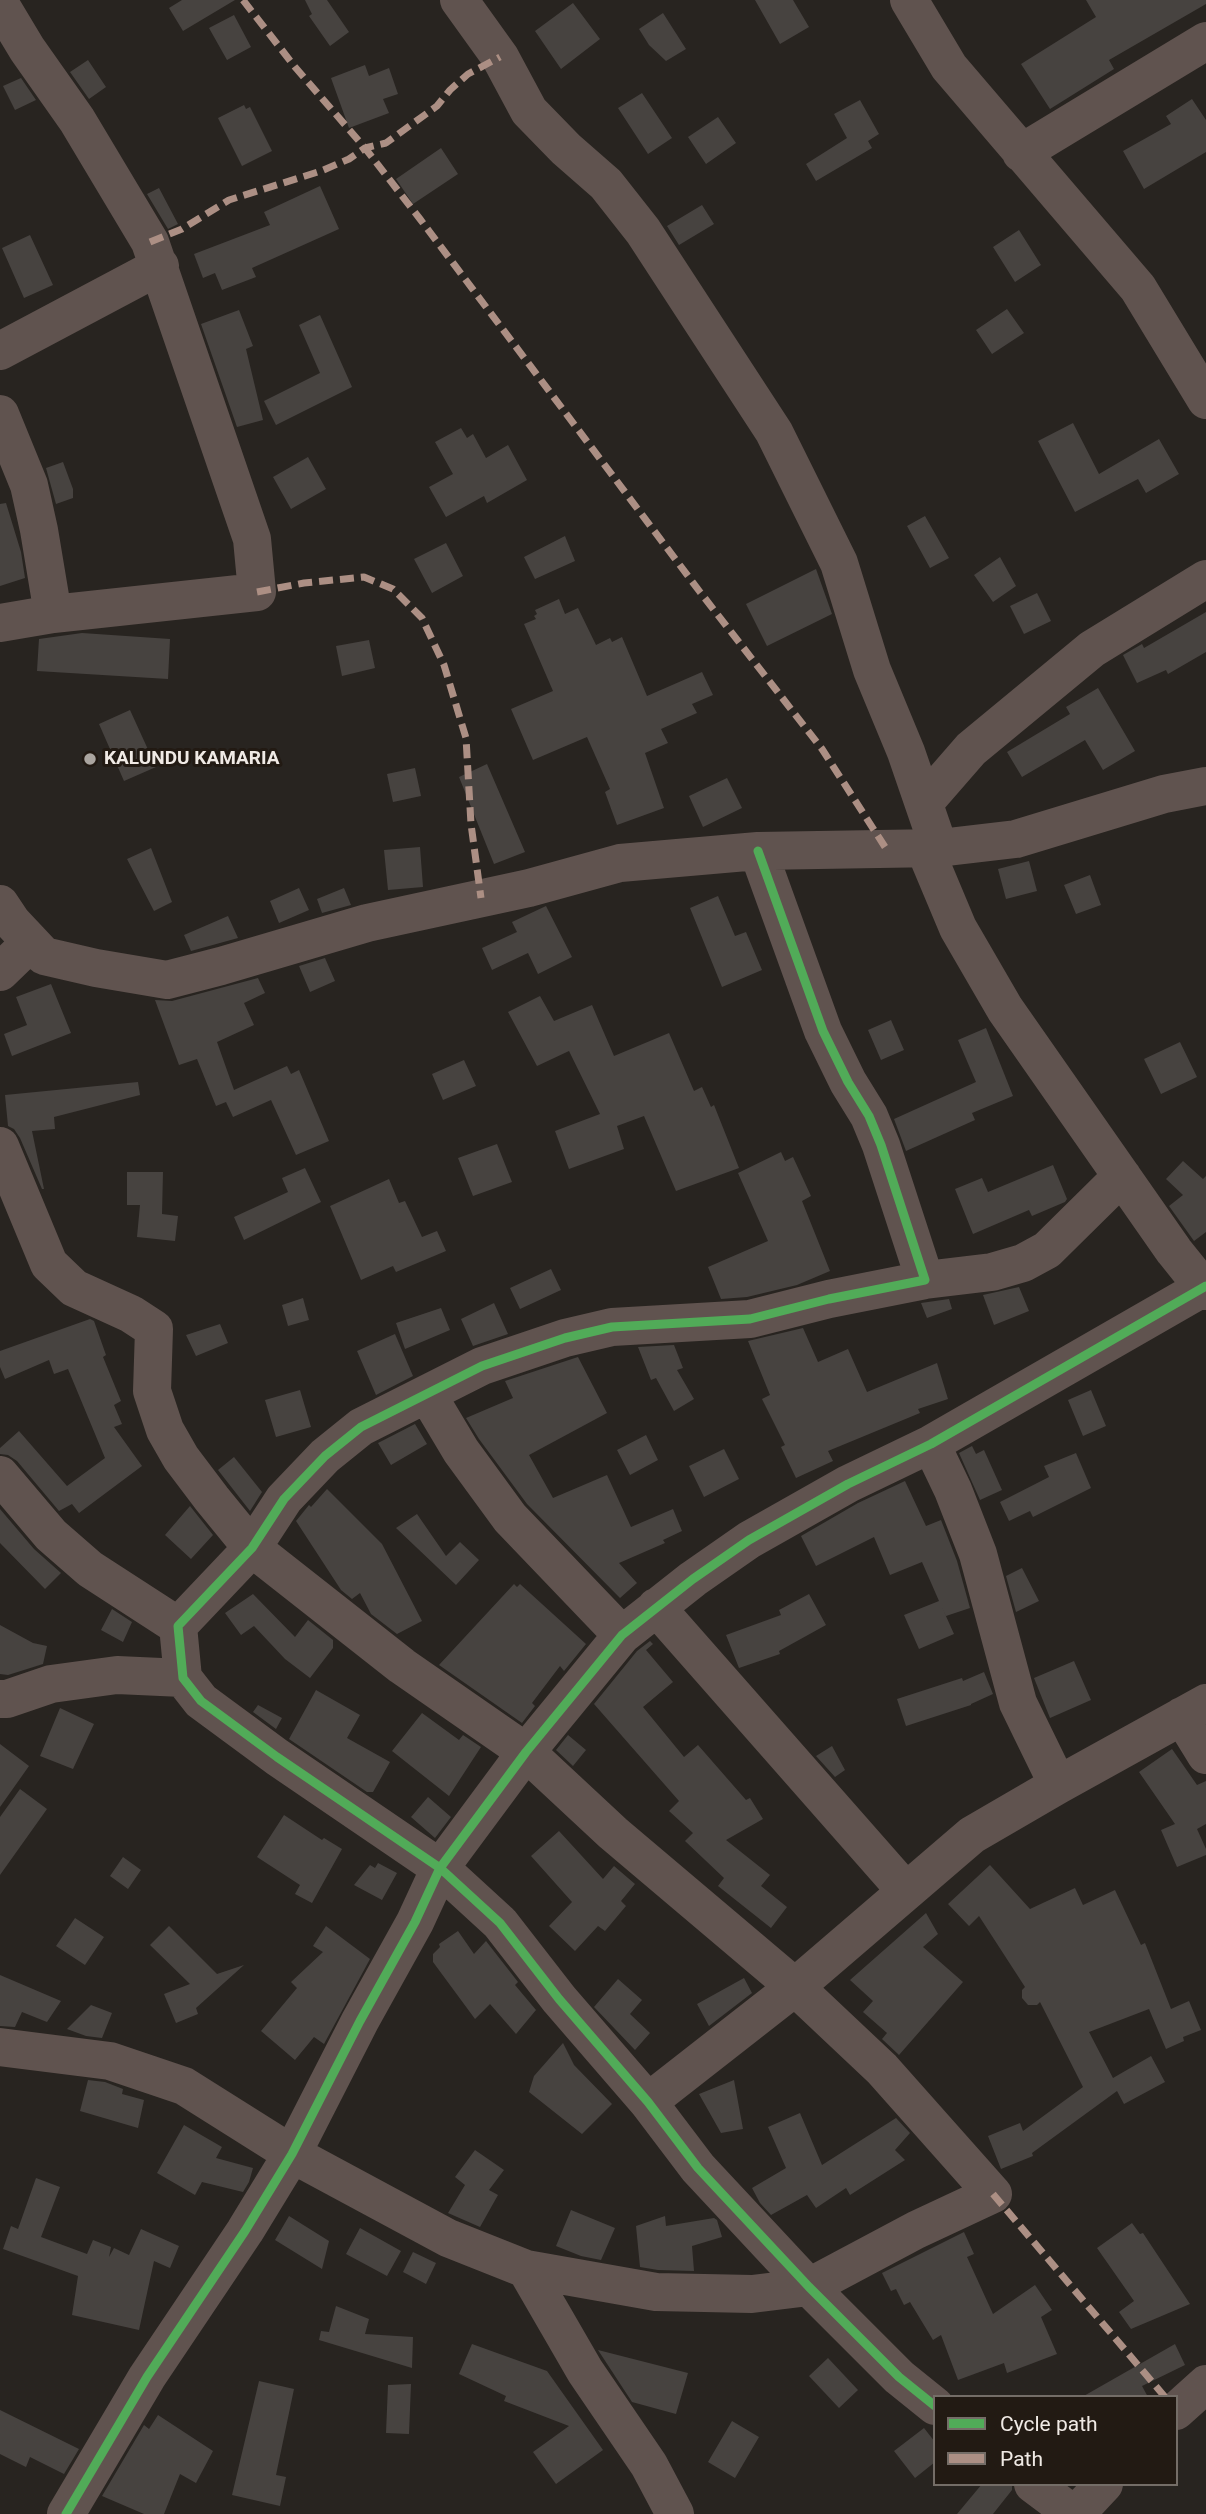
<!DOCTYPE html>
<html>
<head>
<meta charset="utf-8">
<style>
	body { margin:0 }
	#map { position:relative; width:1206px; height:2514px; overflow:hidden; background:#282420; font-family:Roboto,sans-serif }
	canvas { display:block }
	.legend { position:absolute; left:933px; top:2395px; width:245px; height:91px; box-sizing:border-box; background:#221a13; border:2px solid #746d67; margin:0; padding:9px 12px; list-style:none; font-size:21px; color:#f0eae5 }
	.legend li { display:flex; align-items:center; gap:14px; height:35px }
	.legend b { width:35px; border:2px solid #746d67 }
</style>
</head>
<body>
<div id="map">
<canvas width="1206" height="2514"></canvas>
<ul class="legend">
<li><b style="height:9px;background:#51ab58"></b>Cycle path</li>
<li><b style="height:9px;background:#ac8f84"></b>Path</li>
</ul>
</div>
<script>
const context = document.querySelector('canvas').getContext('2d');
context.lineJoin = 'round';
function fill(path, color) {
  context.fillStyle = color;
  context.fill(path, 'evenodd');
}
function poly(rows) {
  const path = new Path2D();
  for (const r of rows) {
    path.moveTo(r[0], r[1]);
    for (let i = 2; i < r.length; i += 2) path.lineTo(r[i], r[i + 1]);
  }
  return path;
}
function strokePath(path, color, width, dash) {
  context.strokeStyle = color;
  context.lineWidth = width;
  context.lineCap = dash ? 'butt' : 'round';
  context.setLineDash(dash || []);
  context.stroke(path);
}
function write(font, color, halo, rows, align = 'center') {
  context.font = font + ' Roboto,sans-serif';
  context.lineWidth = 6;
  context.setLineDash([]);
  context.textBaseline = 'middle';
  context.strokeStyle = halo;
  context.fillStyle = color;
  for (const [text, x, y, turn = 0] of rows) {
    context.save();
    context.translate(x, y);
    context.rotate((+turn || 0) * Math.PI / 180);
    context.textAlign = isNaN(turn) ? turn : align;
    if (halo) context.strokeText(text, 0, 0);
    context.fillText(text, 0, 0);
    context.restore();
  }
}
const building = poly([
	[182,0,235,0,183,31,169,8],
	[305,0,327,0,349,32,330,46,309,16,312,14],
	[755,0,793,0,809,27,780,44],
	[1086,0,1206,0,1206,4,1109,60,1114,69,1050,109,1021,64,1096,17],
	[573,3,600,39,561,69,535,31],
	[663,13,686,49,666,61,649,45,639,29],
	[234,15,251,47,227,60,209,28],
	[88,60,106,87,89,99,70,72],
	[365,65,369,76,389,68,398,94,383,99,389,113,349,128,331,78],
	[21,78,36,100,15,110,3,86],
	[642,93,672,138,648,154,618,108],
	[1192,99,1206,120,1206,152,1144,189,1123,151,1171,124,1166,116],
	[860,100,879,134,868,141,872,148,816,181,806,164,847,138,834,114],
	[244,105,246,109,250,107,272,151,242,166,218,118],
	[718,117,736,143,706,164,688,137],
	[441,148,458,174,413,204,396,179],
	[320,186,339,229,252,268,256,277,222,290,215,273,203,278,194,254,270,225,264,212],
	[159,188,178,224,168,229,147,194],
	[702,205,714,224,679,245,667,226],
	[1019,230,1041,265,1015,282,993,247],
	[30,235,53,285,24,298,2,248],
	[1007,309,1024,333,992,354,976,330],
	[239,310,253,346,246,349,263,420,237,427,201,324],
	[320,315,352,387,276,425,264,401,320,373,299,325],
	[1073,423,1099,474,1159,439,1179,474,1146,493,1138,479,1075,512,1038,441],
	[461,428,467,438,473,434,486,458,508,445,527,480,487,503,484,496,446,517,429,487,453,474,435,442],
	[308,457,326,489,291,509,273,477],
	[63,462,73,489,73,498,56,504,46,468],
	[6,503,21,552,25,578,0,586,0,504],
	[925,516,949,558,930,568,907,526],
	[565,536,575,561,535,579,524,557],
	[446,543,463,576,432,593,414,559],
	[1000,557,1016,586,993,602,974,575],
	[816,569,832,614,767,646,746,604],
	[1037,593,1051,621,1024,634,1010,606],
	[559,599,565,614,578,608,596,645,610,638,612,642,622,637,647,696,702,672,713,695,692,704,697,713,661,729,668,743,645,753,664,808,617,825,605,792,610,789,587,737,533,760,511,709,553,691,524,624,536,619,534,616,537,614,535,610],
	[1206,612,1206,652,1168,674,1166,670,1137,683,1123,655,1142,644,1144,648],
	[82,633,170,639,168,679,37,671,39,639],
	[369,640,375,668,342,676,336,646],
	[1098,688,1135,751,1103,770,1085,740,1022,777,1007,752,1070,714,1066,707],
	[130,710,156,767,124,781,99,724],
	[487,764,525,852,494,864,459,777],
	[415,768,421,796,393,802,387,774],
	[727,778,742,808,703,827,689,796],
	[420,847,423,887,388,890,384,850],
	[151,848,172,902,154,911,127,859],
	[1029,861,1037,891,1006,899,998,869],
	[1090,875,1101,905,1076,914,1064,885],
	[299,888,309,910,279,923,270,901],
	[344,888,351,905,322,913,317,899],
	[718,896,735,936,746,932,762,970,722,987,690,908],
	[546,906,572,957,538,974,528,953,492,970,482,948,517,932,512,922],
	[228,916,238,938,191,951,184,935],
	[325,958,335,981,310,992,299,966],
	[258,978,265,993,244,1003,254,1025,217,1042,234,1090,287,1066,291,1074,299,1070,329,1141,296,1155,271,1100,233,1117,226,1102,216,1106,197,1059,179,1065,155,1000,172,1001],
	[51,984,71,1033,12,1056,4,1034,27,1025,16,997],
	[540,996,554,1021,592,1005,614,1056,669,1033,694,1091,702,1087,711,1107,714,1105,739,1168,676,1191,644,1116,617,1126,624,1149,569,1169,555,1131,600,1114,569,1051,537,1066,508,1012],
	[891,1020,904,1050,881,1060,868,1030],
	[986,1028,1013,1096,972,1113,975,1120,906,1151,894,1119,976,1082,958,1040],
	[1180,1042,1197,1077,1161,1094,1144,1059],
	[464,1060,476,1086,443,1100,432,1074],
	[138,1082,140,1095,54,1117,55,1129,32,1131,44,1189,42,1189,20,1138,14,1129,8,1126,5,1095],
	[497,1144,512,1182,473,1196,458,1158],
	[781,1152,785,1161,793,1157,811,1196,802,1201,830,1271,797,1285,747,1297,721,1299,708,1267,768,1241,738,1173],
	[1183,1161,1203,1179,1206,1176,1206,1232,1194,1241,1169,1206,1183,1195,1166,1179],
	[1053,1165,1067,1199,1065,1202,1032,1216,1029,1210,973,1234,955,1189,982,1178,988,1192],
	[305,1168,321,1202,244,1240,234,1217,288,1192,282,1178],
	[127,1172,163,1172,162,1214,178,1216,175,1241,137,1237,140,1205,127,1205],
	[389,1179,399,1203,405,1201,422,1237,437,1231,446,1251,396,1272,393,1266,361,1280,330,1206],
	[551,1269,561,1290,520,1309,510,1288],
	[1019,1287,1029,1311,994,1325,983,1295],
	[303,1298,309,1320,288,1326,282,1305],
	[949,1299,952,1309,927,1318,921,1303],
	[494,1303,508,1334,473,1346,461,1319],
	[441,1308,450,1330,405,1349,396,1323],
	[90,1319,94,1321,106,1355,103,1357,121,1401,114,1405,122,1424,114,1427,142,1466,79,1513,72,1504,59,1511,17,1461,8,1455,0,1454,0,1448,19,1431,67,1486,105,1458,68,1369,54,1374,49,1360,5,1379,0,1367,0,1351],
	[220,1324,228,1343,196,1356,186,1335],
	[803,1328,818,1362,848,1349,867,1392,937,1363,948,1399,918,1409,920,1413,828,1451,833,1461,796,1478,781,1447,785,1445,762,1399,770,1395,748,1341],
	[395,1334,413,1376,376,1395,357,1351],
	[674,1345,683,1368,677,1370,694,1399,674,1411,656,1378,651,1380,638,1347],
	[578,1357,607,1413,529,1455,553,1498,607,1475,631,1527,673,1509,682,1531,663,1540,665,1543,619,1563,637,1583,620,1598,527,1504,479,1439,466,1418,513,1398,505,1381],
	[300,1390,311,1427,276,1437,265,1400],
	[1091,1390,1106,1426,1083,1436,1068,1400],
	[415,1424,427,1444,391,1465,378,1443],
	[646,1435,658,1460,630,1475,617,1450],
	[972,1446,976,1454,984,1450,1002,1490,980,1500,959,1453],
	[724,1449,739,1479,704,1497,689,1466],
	[1076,1453,1091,1488,1033,1517,1030,1511,1009,1521,1000,1502,1049,1477,1044,1466],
	[234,1457,262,1492,250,1511,218,1470],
	[905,1481,926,1526,941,1520,957,1561,970,1608,946,1616,941,1605,954,1634,919,1649,904,1615,939,1601,922,1562,890,1575,874,1537,816,1566,801,1536,858,1503],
	[327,1489,382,1544,422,1621,397,1634,371,1614,360,1593,352,1599,341,1590,296,1521,309,1505,311,1507],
	[190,1506,213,1535,191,1559,165,1535],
	[0,1509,34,1549,61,1573,45,1589,0,1543],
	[417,1514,446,1556,460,1542,479,1560,456,1585,396,1528],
	[1022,1568,1039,1601,1016,1612,1006,1576],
	[514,1584,517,1587,520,1584,586,1644,564,1671,560,1666,532,1703,535,1706,522,1723,439,1665],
	[253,1594,295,1637,308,1620,333,1640,333,1648,310,1678,285,1659,254,1626,241,1635,225,1613],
	[809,1594,826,1625,779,1651,780,1654,739,1668,726,1635,781,1615,779,1610],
	[112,1609,132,1622,123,1642,101,1630],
	[0,1625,33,1643,47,1646,43,1664,8,1675,0,1674],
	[650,1641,653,1644,646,1650,673,1682,643,1707,684,1757,698,1745,746,1800,750,1798,763,1819,726,1840,770,1875,761,1886,787,1907,771,1928,718,1886,724,1878,685,1841,693,1833,669,1811,679,1801,594,1704,637,1651],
	[1074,1661,1091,1700,1050,1718,1034,1678],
	[984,1672,993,1694,971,1704,971,1705,906,1726,897,1699,962,1678,963,1681],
	[316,1690,360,1715,347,1738,390,1762,373,1792,367,1792,289,1739],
	[258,1705,282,1718,276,1729,253,1712],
	[60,1708,94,1724,73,1769,40,1756],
	[422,1713,459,1740,463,1735,481,1747,449,1796,392,1751],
	[568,1735,586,1750,573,1766,556,1750],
	[0,1744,29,1766,0,1807],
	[832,1746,845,1770,835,1777,816,1756],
	[1172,1749,1197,1785,1206,1781,1206,1824,1197,1829,1206,1849,1206,1855,1177,1867,1161,1830,1175,1824,1139,1772],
	[20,1789,47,1809,0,1875,0,1817],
	[428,1797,451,1817,435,1838,411,1817],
	[284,1815,322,1840,324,1838,342,1849,312,1903,295,1894,300,1885,257,1857],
	[559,1831,603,1879,614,1866,635,1884,621,1901,626,1906,605,1931,598,1926,575,1951,549,1926,572,1902,531,1856],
	[123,1857,141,1870,128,1889,110,1876],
	[378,1863,397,1873,382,1900,354,1885,370,1865,375,1868],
	[990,1865,1030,1909,1075,1888,1083,1905,1115,1890,1141,1945,1145,1943,1171,2009,1189,2001,1201,2030,1183,2037,1184,2041,1166,2049,1149,2009,1089,2032,1113,2078,1151,2056,1165,2082,1124,2104,1117,2091,1032,2153,1033,2156,1001,2169,988,2136,1020,2123,1023,2131,1083,2087,1040,2002,1037,2005,1028,2005,1022,1998,1022,1990,1025,1987,979,1916,969,1926,948,1904],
	[926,1913,938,1934,923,1947,963,1982,899,2055,882,2039,887,2033,863,2012,873,2001,850,1980],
	[75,1918,104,1937,85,1965,56,1946],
	[169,1926,217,1974,244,1965,196,2008,198,2014,176,2023,164,1994,190,1984,150,1945],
	[326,1926,370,1959,324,2044,314,2037,295,2060,261,2031,297,1988,291,1982,323,1952,313,1946],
	[458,1931,474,1954,486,1941,518,1982,515,1985,536,2010,516,2034,490,2004,475,2019,433,1962,433,1954,440,1947,439,1944],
	[0,1975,61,2001,47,2022,22,2012,15,2027,0,2026],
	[744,1978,752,1993,709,2026,697,2004],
	[618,1979,642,2000,630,2014,650,2033,635,2050,594,2007],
	[91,2005,112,2013,102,2038,86,2036,67,2029],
	[563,2043,574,2065,612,2104,582,2134,529,2092,534,2076],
	[88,2080,105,2082,123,2089,122,2094,144,2100,138,2128,80,2111],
	[734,2080,743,2129,721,2133,699,2094],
	[800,2113,822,2165,896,2118,910,2133,895,2150,905,2160,850,2195,846,2188,816,2208,807,2195,771,2215,760,2203,752,2188,786,2168,768,2127],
	[184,2125,222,2147,216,2158,253,2168,249,2182,243,2192,202,2182,195,2195,157,2173],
	[475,2150,504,2170,489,2190,498,2195,480,2227,448,2213,465,2185,455,2177],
	[36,2178,60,2187,41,2237,87,2254,93,2240,111,2247,109,2257,114,2248,129,2255,141,2229,179,2246,170,2268,154,2261,139,2330,72,2315,78,2276,3,2249,11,2226,18,2229],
	[571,2210,615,2228,601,2260,581,2256,556,2246],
	[289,2216,329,2241,322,2269,275,2240],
	[665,2216,666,2226,714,2218,717,2220,722,2237,692,2246,694,2271,658,2270,640,2267,636,2226],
	[1132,2223,1140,2234,1143,2233,1190,2304,1131,2329,1119,2312,1134,2301,1097,2248],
	[360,2228,401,2251,387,2276,346,2254],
	[964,2232,974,2254,967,2257,993,2314,1035,2285,1052,2310,1041,2317,1057,2354,1007,2373,1004,2363,958,2380,941,2335,933,2340,910,2302,904,2305,896,2289,891,2291,882,2273],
	[413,2252,436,2263,426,2284,403,2272],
	[336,2306,369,2319,365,2334,413,2337,412,2368,319,2340,321,2331,329,2332],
	[472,2344,547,2371,603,2450,556,2484,533,2452,569,2426,504,2401,506,2396,459,2374],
	[1175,2344,1185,2365,1142,2386,1148,2397,1082,2397],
	[598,2350,688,2373,676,2414,632,2402],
	[828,2358,858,2390,839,2408,809,2376],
	[259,2381,294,2389,276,2475,286,2477,280,2506,232,2495],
	[411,2384,409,2434,386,2433,388,2385],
	[0,2410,79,2449,64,2474,30,2457,26,2467,0,2454],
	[158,2415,213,2451,196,2483,180,2474,164,2514,144,2514,102,2496,144,2425,149,2429],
	[732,2421,759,2437,735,2478,708,2462],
	[924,2428,935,2442,935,2462,915,2478,894,2451],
	[982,2484,1012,2484,1012,2490,993,2514,957,2514]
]);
const minor = poly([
	[459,0,500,57,529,111,566,149,606,184,643,231,774,432,839,563,872,670,906,752,939,848],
	[909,0,949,67,1138,288,1206,400],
	[0,4,27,49,77,120,150,242,252,539,257,592,53,614,0,623],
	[1021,153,1206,41],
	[0,351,160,266],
	[0,414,29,485,39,530,53,614],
	[924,803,971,749,1092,649,1206,579],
	[924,847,958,928,1005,1009,1174,1251,1206,1291],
	[758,851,823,1031,848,1082,869,1116,881,1145,925,1280,829,1299,750,1319,612,1327,565,1338,482,1366,361,1427,325,1456,284,1499,252,1548,178,1626,183,1678,201,1701,277,1757,440,1868,500,1923,559,1999,648,2102,698,2168,809,2287,899,2377,935,2406],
	[0,904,12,922,44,956,96,968,167,980,221,966,367,923,529,888,620,863,758,851,939,848,1016,839,1164,794,1206,786],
	[0,972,30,943],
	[0,1146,49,1264,74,1288,131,1314,154,1329,152,1391,165,1430,181,1458,212,1499,252,1548,402,1666,526,1752,613,1833,795,1987,882,2069,993,2194,916,2230,809,2287,752,2294,656,2292,526,2269],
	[925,1280,992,1272,1023,1263,1047,1250,1122,1176],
	[427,1394,461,1451,510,1518,622,1635],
	[931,1444,953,1490,978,1554,1018,1703,1058,1785],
	[0,1475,51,1535,90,1569,178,1626],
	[656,1607,905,1890],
	[0,1699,7,1699,51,1684,117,1675,183,1678],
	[1182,1716,1206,1755],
	[0,2047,110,2061,184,2086,292,2154,448,2238,526,2269,585,2371,649,2465,675,2514],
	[648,2102,795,1987,972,1835,1058,1785,1206,1703],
	[1176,2411,1206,2384],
	[1033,2484,1073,2514],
	[66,2514,147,2377,245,2231,292,2154,360,2021,415,1922,440,1868,526,1752,622,1635,693,1579,749,1540,848,1484,931,1444,1206,1286],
	[1076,2514,1104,2484]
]);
const quiet = poly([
	[243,0,295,67,365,148,420,219,700,592,822,749,885,847],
	[150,242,182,229,229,200,321,171,349,159,365,148,386,143,437,106,450,90,468,74,500,57],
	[257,592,304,583,364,577,393,589,422,618,444,665,466,738,471,824,481,898],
	[993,2194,1165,2397]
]);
const cycleway = poly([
	[758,851,823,1031,848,1082,869,1116,881,1145,925,1280,829,1299,750,1319,612,1327,565,1338,482,1366,361,1427,325,1456,284,1499,252,1548,178,1626,183,1678,201,1701,277,1757,440,1868,500,1923,559,1999,648,2102,698,2168,809,2287,899,2377,935,2406],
	[66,2514,147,2377,245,2231,292,2154,360,2021,415,1922,440,1868,526,1752,622,1635,693,1579,749,1540,848,1484,931,1444,1206,1286]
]);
const markers = [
	[90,759,7,"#aaa5a0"]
];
const poiNames = [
	["KALUNDU KAMARIA",104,759]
];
fill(building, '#474340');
strokePath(minor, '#60534f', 38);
strokePath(quiet, '#ac8f84', 7, [14, 7]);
strokePath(cycleway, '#51ab58', 9);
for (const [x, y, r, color] of markers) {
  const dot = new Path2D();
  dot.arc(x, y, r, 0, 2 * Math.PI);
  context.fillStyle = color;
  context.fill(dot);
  strokePath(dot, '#221a13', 2.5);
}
write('bold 19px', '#f0eae5', '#221a13', poiNames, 'left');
</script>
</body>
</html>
